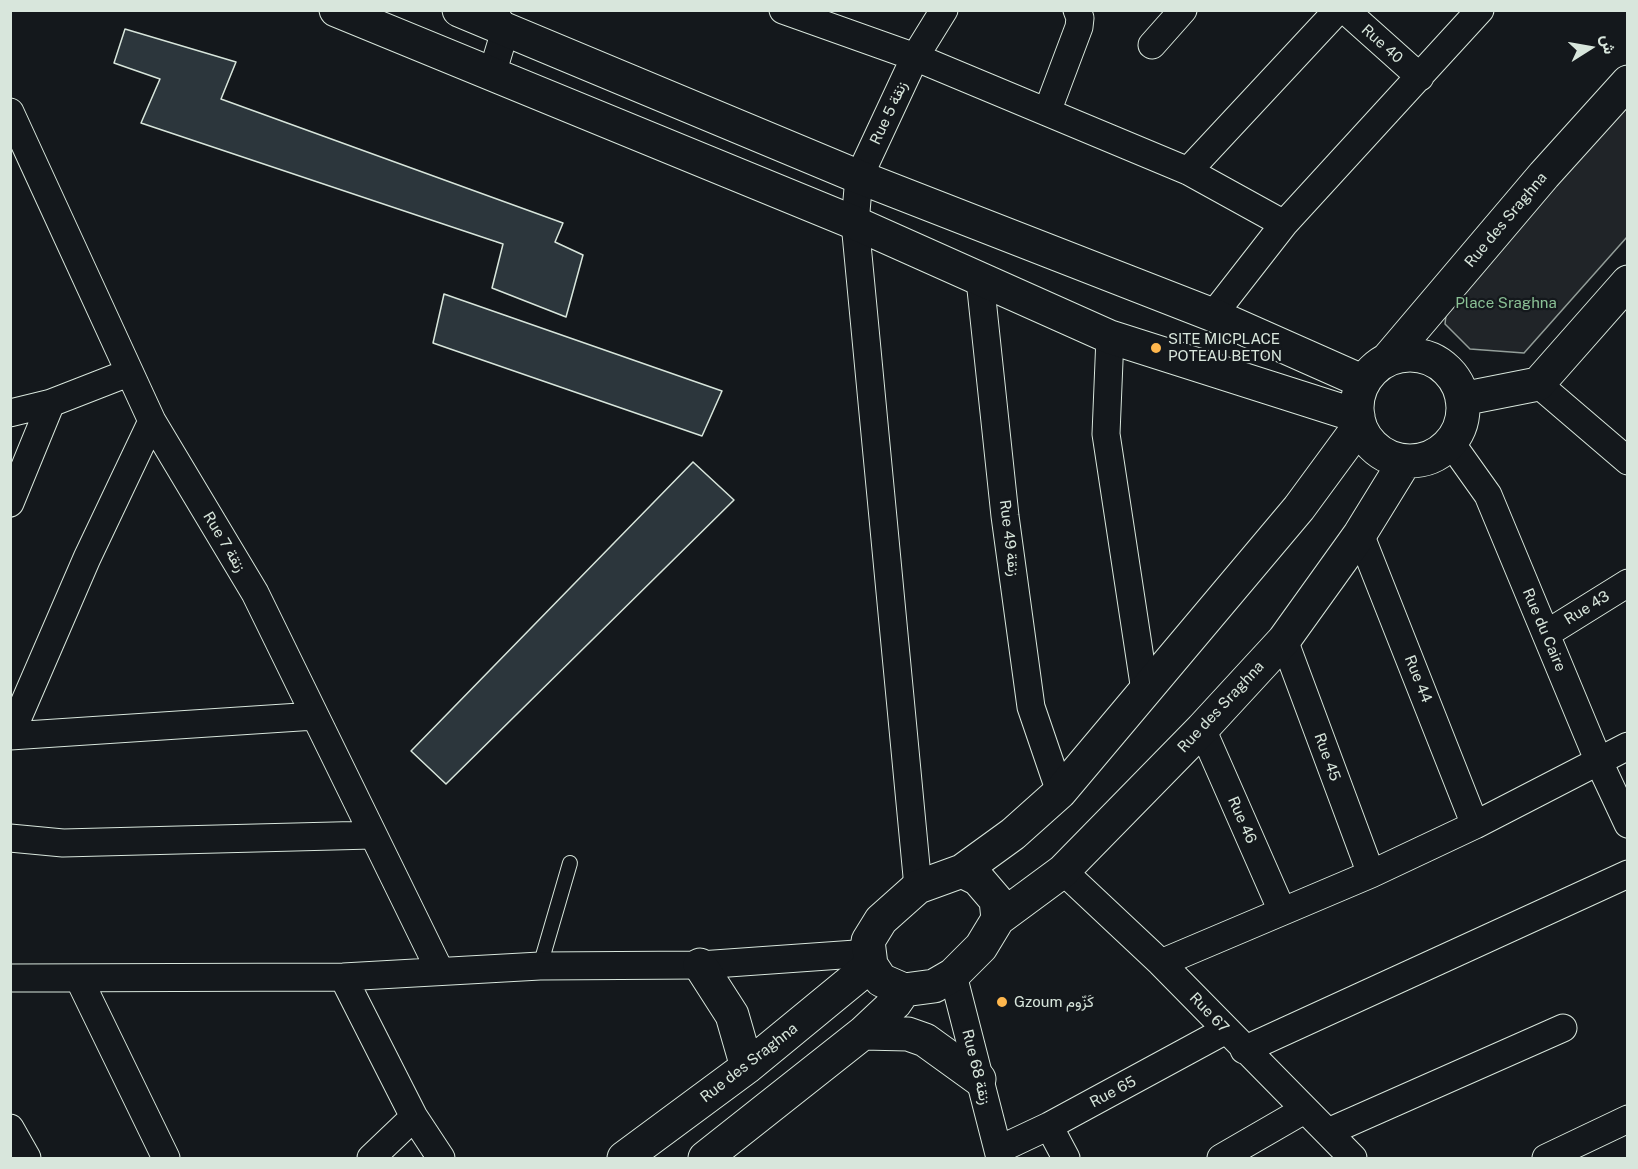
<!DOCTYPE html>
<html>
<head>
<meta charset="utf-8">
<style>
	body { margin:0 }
	#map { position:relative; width:1638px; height:1169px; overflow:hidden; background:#14181c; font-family:"Public Sans",Vazirmatn,sans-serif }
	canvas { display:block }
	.frame { position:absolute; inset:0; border:12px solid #d8e6dc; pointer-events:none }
	.north { position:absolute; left:1560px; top:18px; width:60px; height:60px; -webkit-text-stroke:4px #14181c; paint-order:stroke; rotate:79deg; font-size:16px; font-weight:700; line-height:24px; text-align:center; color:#d8e6dc }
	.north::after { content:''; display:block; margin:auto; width:21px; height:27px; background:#d8e6dc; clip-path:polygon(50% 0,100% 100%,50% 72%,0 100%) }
</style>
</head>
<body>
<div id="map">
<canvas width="1638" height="1169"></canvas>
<div class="frame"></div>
<div class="north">ش</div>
</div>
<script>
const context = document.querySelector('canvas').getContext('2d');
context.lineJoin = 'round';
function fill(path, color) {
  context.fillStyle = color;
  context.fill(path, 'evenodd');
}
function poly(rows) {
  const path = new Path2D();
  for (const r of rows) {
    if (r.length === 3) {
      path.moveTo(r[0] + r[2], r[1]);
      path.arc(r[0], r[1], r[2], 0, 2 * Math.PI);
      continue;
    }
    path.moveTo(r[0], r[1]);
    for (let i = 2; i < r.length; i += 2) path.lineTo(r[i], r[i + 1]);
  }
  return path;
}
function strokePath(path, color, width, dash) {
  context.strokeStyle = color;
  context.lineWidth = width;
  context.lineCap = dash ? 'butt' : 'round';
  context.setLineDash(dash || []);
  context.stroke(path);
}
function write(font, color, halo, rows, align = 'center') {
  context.font = font + ' "Public Sans",Vazirmatn,sans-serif';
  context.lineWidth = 4.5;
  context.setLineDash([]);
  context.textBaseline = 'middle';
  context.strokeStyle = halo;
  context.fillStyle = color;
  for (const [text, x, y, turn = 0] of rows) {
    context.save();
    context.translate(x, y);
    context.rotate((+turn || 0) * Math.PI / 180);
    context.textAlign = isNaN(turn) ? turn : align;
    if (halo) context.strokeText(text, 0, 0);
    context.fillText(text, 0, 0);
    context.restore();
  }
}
const green = poly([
	[1627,97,1627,237,1524,353,1470,349,1445,324,1448,298,1627,97]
]);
const building = poly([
	[125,29,236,62,221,99,563,223,555,242,583,255,566,317,492,288,503,244,141,123,160,79,114,63,125,29],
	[444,294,722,391,702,436,433,343,444,294],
	[693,462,734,500,446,784,411,751,693,462]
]);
const lane = poly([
	[540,966,570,863]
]);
const street = poly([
	[783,10,915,57,1188,171,1284,224],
	[1345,10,1420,77],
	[1152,45,1183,10],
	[492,74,505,31,494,11],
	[10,112,152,421,255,593,440,971],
	[1047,112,1079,27,1080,18,1077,10],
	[1188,171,1338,10],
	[980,280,1005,516,1031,707,1060,792],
	[1213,315,1284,224,1480,10],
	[1110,337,1106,434,1145,691],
	[1538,384,1628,461],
	[10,413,51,403,128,373],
	[152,421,87,558,10,736,315,716],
	[1451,443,1488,495,1599,762,1628,824],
	[10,503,51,403],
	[1360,534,1475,825],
	[1546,634,1628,583],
	[1284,640,1371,874],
	[1202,729,1282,911],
	[10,838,63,843,372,835],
	[1063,871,1161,963,1353,1158],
	[918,887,855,223,859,177,915,57,944,10],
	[1161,963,1371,874,1475,825,1628,746],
	[953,975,1000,1158],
	[343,977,414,1117,441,1158],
	[10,978,343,977,540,966,700,965,870,953],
	[79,979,166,1158],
	[1244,1050,1628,874],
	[1049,1126,1066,1158],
	[10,1128,27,1158],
	[1328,1132,1563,1028],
	[998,1150,1049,1126,1226,1030],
	[371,1158,414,1117],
	[1221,1158,1304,1110],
	[1546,1158,1628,1119]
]);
const secondary = poly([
	[336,10,855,223,1110,337,1358,416],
	[459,10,859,177,1213,315,1364,382],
	[1410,408,53],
	[1387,360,1544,175,1628,82],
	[1462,399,1538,384,1628,282],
	[962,871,1013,834,1060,792,1299,508,1360,425],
	[962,871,978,879,996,900,998,919,981,947,953,975,934,986,904,990,881,980,871,965,868,941,881,920,918,887,962,871],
	[998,919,1063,871,1202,729,1284,640,1360,534,1405,461],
	[700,965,732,1015,747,1067],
	[863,1033,908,1034,925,1040,979,1079],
	[624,1158,747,1067,871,965],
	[705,1158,863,1033,895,1003,904,990]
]);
const markers = [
	[1156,348,6,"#ffb74d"],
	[1002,1002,6,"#ffb74d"]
];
const streetNames = [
	["Rue 40",1382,44,42],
	["Rue 5 زنقة",889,113,-65],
	["Rue des Sraghna",1506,220,-50],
	["Rue 49 زنقة",1009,538,83],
	["Rue 7 زنقة",224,542,59],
	["Rue 43",1587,608,-32],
	["Rue du Caire",1544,630,67],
	["Rue 44",1418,679,68],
	["Rue des Sraghna",1221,707,-47],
	["Rue 45",1327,757,70],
	["Rue 46",1242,820,66],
	["Rue 67",1209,1013,46],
	["Rue des Sraghna",749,1063,-38],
	["Rue 68 زنقة",976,1067,76],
	["Rue 65",1113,1092,-28]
];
const parkNames = [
	["Place Sraghna",1506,303]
];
const poiNames = [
	["SITE MICPLACE",1168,339],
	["POTEAU BETON",1168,356],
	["Gzoum كَزّوم",1014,1002]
];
fill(green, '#202428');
strokePath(green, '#939e99', 1.5);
fill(building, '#2c363c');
strokePath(building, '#d8e6dc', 1.5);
strokePath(lane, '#d8e6dc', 16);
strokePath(street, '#d8e6dc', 29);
strokePath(secondary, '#d8e6dc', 35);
strokePath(lane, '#14181c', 14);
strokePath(street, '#14181c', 27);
strokePath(secondary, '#14181c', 33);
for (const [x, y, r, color] of markers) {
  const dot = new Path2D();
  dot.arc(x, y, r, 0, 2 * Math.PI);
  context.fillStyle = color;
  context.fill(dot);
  strokePath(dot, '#14181c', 2);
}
write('15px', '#d8e6dc', '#14181c', streetNames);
write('15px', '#8ac095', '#14181c', parkNames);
write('15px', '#d8e6dc', '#14181c', poiNames, 'left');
</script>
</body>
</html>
